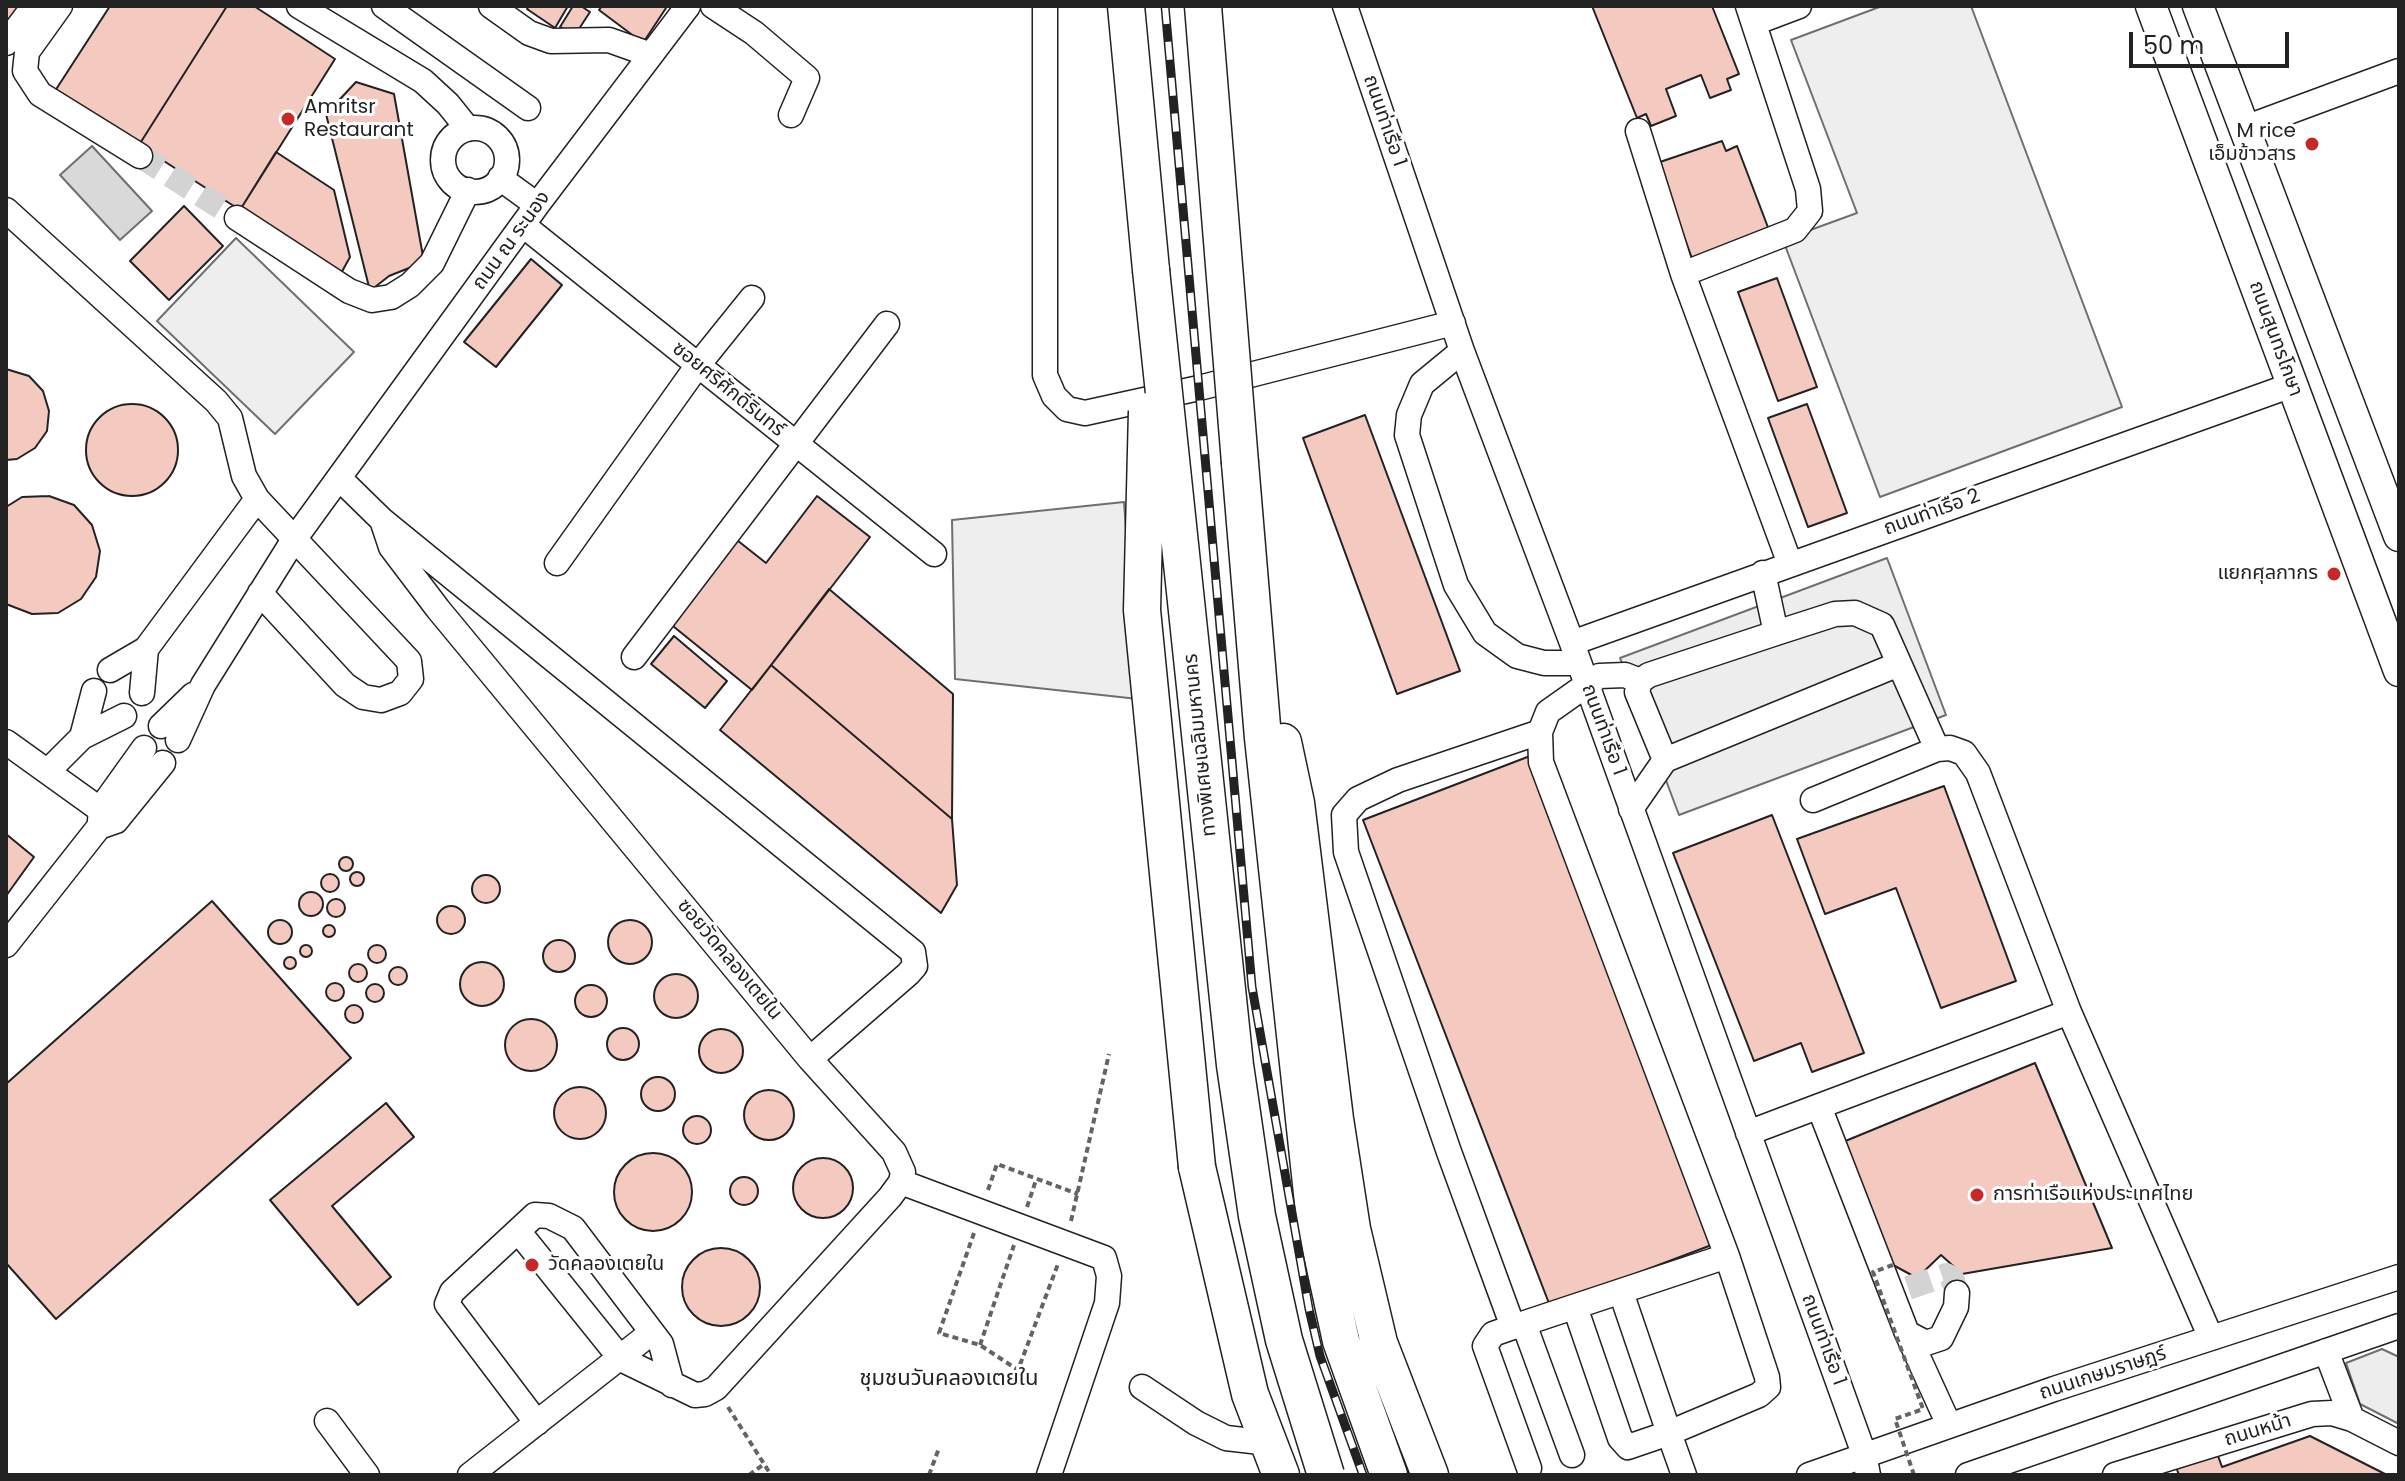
<!DOCTYPE html>
<html>
<head>
<meta charset="utf-8">
<style>
	body { margin:0 }
	#map { position:relative; width:2405px; height:1481px; overflow:hidden; background:#fff; font-family:Poppins,sans-serif }
	canvas { display:block }
	.frame { position:absolute; inset:0; border:8px solid #222; pointer-events:none }
	.scale { position:absolute; left:2129px; top:32px; width:160px; height:36px; box-sizing:border-box; border:4px solid #222; border-top:0; padding-left:10px; font-size:24px; line-height:28px; white-space:nowrap; color:#222; -webkit-text-stroke:6px #fff; paint-order:stroke }
</style>
</head>
<body>
<div id="map">
<canvas width="2405" height="1481"></canvas>
<div class="frame"></div>
<div class="scale">50 m</div>
</div>
<script>
const context = document.querySelector('canvas').getContext('2d');
context.lineJoin = 'round';
function fill(path, color) {
  context.fillStyle = color;
  context.fill(path, 'evenodd');
}
function poly(rows) {
  const path = new Path2D();
  for (const r of rows) {
    if (r.length === 3) {
      path.moveTo(r[0] + r[2], r[1]);
      path.arc(r[0], r[1], r[2], 0, 2 * Math.PI);
      continue;
    }
    path.moveTo(r[0], r[1]);
    for (let i = 2; i < r.length; i += 2) path.lineTo(r[i], r[i + 1]);
  }
  return path;
}
function strokePath(path, color, width, dash) {
  context.strokeStyle = color;
  context.lineWidth = width;
  context.lineCap = dash ? 'butt' : 'round';
  context.setLineDash(dash || []);
  context.stroke(path);
}
function write(font, color, halo, rows, align = 'center') {
  context.font = font + ' Poppins,"Noto Sans Thai",sans-serif';
  context.lineWidth = 6;
  context.setLineDash([]);
  context.textBaseline = 'middle';
  context.strokeStyle = halo;
  context.fillStyle = color;
  for (const [text, x, y, turn = 0] of rows) {
    context.save();
    context.translate(x, y);
    context.rotate((+turn || 0) * Math.PI / 180);
    context.textAlign = isNaN(turn) ? turn : align;
    if (halo) context.strokeText(text, 0, 0);
    context.fillText(text, 0, 0);
    context.restore();
  }
}
const green = poly([
	[1882,6,1971,6,2122,407,1880,497,1783,240,1857,213,1791,40,1882,6],
	[236,238,354,352,275,434,157,321,236,238],
	[1124,502,1138,699,955,679,952,520,1124,502]
]);
const parking = poly([
	[1887,558,1946,715,1679,815,1620,658,1887,558],
	[2382,1349,2399,1357,2399,1424,2360,1404,2346,1363,2382,1349]
]);
const water = poly([
	[92,146,152,211,120,240,60,175,92,146]
]);
const building = poly([
	[6,6,14,6,30,19,6,50,6,6],
	[110,6,227,6,139,145,55,91,110,6],
	[227,6,254,6,335,59,240,210,139,145,227,6],
	[529,6,568,6,555,28,527,9,529,6],
	[573,6,581,6,590,12,575,35,560,27,573,6],
	[602,6,663,6,666,8,643,43,599,10,602,6],
	[1592,6,1712,6,1739,74,1727,79,1731,90,1710,98,1701,75,1666,89,1676,116,1651,126,1646,114,1637,118,1592,6],
	[356,82,394,94,424,262,389,276,370,291,326,114,356,82],
	[1722,141,1726,151,1737,146,1769,230,1694,264,1657,163,1722,141],
	[276,152,334,190,350,257,339,277,240,210,276,152],
	[184,206,223,246,169,300,130,261,184,206],
	[531,259,562,285,496,367,464,342,531,259],
	[1777,278,1817,387,1778,401,1738,292,1777,278],
	[6,369,29,376,43,391,49,411,47,431,35,448,17,459,6,460,6,369],
	[1807,404,1847,513,1808,527,1768,418,1807,404],
	[132,450,46],
	[1365,415,1460,671,1397,694,1303,438,1365,415],
	[49,496,74,505,92,525,100,551,96,577,81,599,58,613,32,614,6,604,6,507,22,497,49,496],
	[817,496,870,537,752,690,663,618,728,533,766,563,817,496],
	[829,589,953,694,952,819,771,665,829,589],
	[674,636,727,681,705,708,651,664,674,636],
	[771,665,952,819,957,885,941,913,720,730,771,665],
	[1530,756,1717,1243,1550,1306,1363,820,1530,756],
	[1944,786,2016,981,1941,1008,1896,888,1825,914,1797,839,1944,786],
	[1772,815,1864,1053,1812,1072,1801,1043,1754,1061,1673,853,1772,815],
	[6,834,34,857,6,896,6,834],
	[346,864,7],
	[357,879,7],
	[330,883,9],
	[486,889,14],
	[311,904,12],
	[336,908,9],
	[212,901,351,1058,56,1319,6,1263,6,1084,212,901],
	[451,920,14],
	[630,942,22],
	[280,932,12],
	[329,931,6],
	[559,956,16],
	[306,951,6],
	[377,954,9],
	[290,963,6],
	[482,984,22],
	[358,973,9],
	[398,976,9],
	[676,996,22],
	[335,992,9],
	[375,993,9],
	[591,1001,16],
	[354,1014,9],
	[531,1045,26],
	[623,1044,16],
	[721,1051,22],
	[2035,1063,2112,1248,1962,1274,1941,1255,1917,1278,1893,1265,1843,1142,2035,1063],
	[658,1094,17],
	[580,1113,26],
	[769,1115,25],
	[386,1103,414,1137,332,1206,391,1277,358,1305,270,1200,386,1103],
	[697,1130,14],
	[653,1192,39],
	[823,1188,30],
	[744,1191,14],
	[721,1287,39],
	[2310,1436,2387,1475,2179,1475,2176,1467,2217,1453,2222,1467,2310,1436]
]);
const minorTunnel = poly([
	[140,156,237,218],
	[1908,1288,1946,1275,1952,1278,1957,1293]
]);
const path = poly([
	[988,1190,997,1164,1078,1194],
	[1027,1207,1036,1180],
	[1071,1221,1109,1054],
	[974,1233,939,1333,980,1345,1018,1370,1058,1264],
	[980,1345,1014,1245],
	[728,1407,771,1475],
	[749,1475,764,1464],
	[929,1475,939,1448]
]);
const minor = poly([
	[60,6,27,52,25,71,40,94,140,156],
	[299,6,423,81,448,104,468,129],
	[384,6,528,108],
	[491,6,529,33,551,41,609,40,651,55],
	[713,6,754,33,807,78,791,115],
	[1045,6,1045,375,1054,396,1067,409,1085,413,1199,388,1453,323],
	[1345,6,1462,351,1572,643,1864,1454,1868,1475],
	[1754,23,1799,6],
	[6,43,34,6],
	[2245,128,2399,71],
	[475,160,32],
	[1638,131,1683,274,1790,564],
	[500,178,537,205],
	[6,210,216,401,230,418,244,476,257,499,409,661,411,679,400,693,381,700,363,697,345,685,260,593],
	[237,218,349,291,372,300,391,297,410,285,432,263,468,190],
	[523,225,934,554],
	[1683,274,1795,230,1810,211,1808,189,1748,6],
	[1462,351,1422,384,1409,415,1407,435,1456,585,1485,633,1517,656,1544,663,1579,663],
	[339,478,382,520,913,952,915,966,908,974,810,1059],
	[382,520,391,547,438,609,810,1059,894,1152,903,1172,901,1182,890,1197,716,1388,705,1394,695,1395,621,1359,518,1231],
	[557,563,698,365,752,298],
	[1763,573,1776,633,1649,675,1640,681,1637,692,1665,760,1899,664],
	[1776,633,1835,614,1855,613,1882,625,1937,749],
	[1572,643,2292,385],
	[634,657,887,324],
	[110,670,146,649,257,499],
	[1640,681,1625,675,1599,676,1548,712,1540,732,1541,762,1727,1256,1767,1377,1768,1387,1759,1395,1669,1433,1684,1475],
	[142,693,146,649],
	[161,726,193,695],
	[1540,732,1398,780,1358,799,1344,815,1346,852,1449,1152,1513,1327,1727,1256],
	[82,737,94,691],
	[178,740,203,685,293,541,537,205,688,6],
	[6,742,116,821],
	[49,770,82,737,124,716],
	[1813,800,1937,749,1950,748,1964,753,1978,773,2069,1012,2211,1338],
	[1631,809,1665,760],
	[100,821,101,808,144,748],
	[6,945,99,827,116,821,163,763],
	[1820,1109,1907,1333,1926,1343,1941,1338,1956,1307,1957,1293],
	[1748,1133,2069,1012],
	[901,1182,1104,1258,1109,1276,1107,1303,1049,1475],
	[1575,1307,1620,1438,1628,1447,1669,1433,1621,1292],
	[1524,1324,1572,1455],
	[1513,1327,1493,1334,1485,1346,1529,1468],
	[1907,1333,1949,1425],
	[2326,1351,2352,1419],
	[1142,1387,1196,1423,1226,1438,1269,1443],
	[327,1421,367,1475],
	[537,1423,447,1304,452,1292,535,1215,549,1216,573,1228,661,1344,672,1385],
	[470,1475,651,1333],
	[1809,1475,2054,1389,2399,1277],
	[1968,1475,2399,1326],
	[2115,1475,2312,1414,2332,1413,2352,1419,2399,1443]
]);
const major = poly([
	[2151,6,2399,671],
	[2198,6,2399,536]
]);
const highway = poly([
	[1126,6,1151,270],
	[1240,463,1263,738,1315,1221,1341,1341,1389,1475],
	[1283,742,1296,803,1335,1119,1352,1229,1379,1343,1430,1475],
	[1197,1167,1250,1394,1281,1475]
]);
const rail = poly([
	[1165,6,1252,987,1309,1309,1320,1356,1363,1475]
]);
const pathBridge = poly([
	[1893,1265,1873,1272,1923,1409,1895,1419,1914,1475]
]);
const highwayBridge = poly([
	[1203,6,1240,463],
	[1151,270,1235,1065,1257,1216,1284,1340,1326,1475],
	[1147,411,1142,610,1197,1167]
]);
const markers = [
	[288,119,8,"#c62828"],
	[2312,144,8,"#c62828"],
	[2334,574,8,"#c62828"],
	[1977,1195,8,"#c62828"],
	[532,1265,8,"#c62828"]
];
const poiNames = [
	["Amritsr",304,108],
	["Restaurant",304,131],
	["M rice",2296,132,"right"],
	["เอ็มข้าวสาร",2296,155,"right"],
	["แยกศุลกากร",2318,574,"right"],
	["การท่าเรือแห่งประเทศไทย",1993,1195],
	["วัดคลองเตยใน",548,1265]
];
const streetNames = [
	["ถนนท่าเรือ 1",1384,121,71],
	["ถนน ณ ระนอง",512,241,-54],
	["ถนนสุนทรโกษา",2275,339,70],
	["ซอยศรีศักดิ์รินทร์",728,390,39],
	["ถนนท่าเรือ 2",1932,513,-20],
	["ถนนท่าเรือ 1",1603,730,70],
	["ทางพิเศษเฉลิมมหานคร",1201,745,-96],
	["ซอยวัดคลองเตยใน",729,960,50],
	["ถนนท่าเรือ 1",1823,1340,70],
	["ถนนเกษมราษฎร์",2103,1374,-18],
	["ถนนหน้า",2258,1431,-17]
];
const neighbourhoodNames = [
	["ชุมชนวันคลองเตยใน",949,1379]
];
fill(green, '#eee');
strokePath(green, '#6f6f6f', 2);
fill(parking, '#ededed');
strokePath(parking, '#6f6f6f', 2);
fill(water, '#d9d9d9');
strokePath(water, '#6f6f6f', 2);
fill(building, '#f3c9c0');
strokePath(building, '#222', 2);
strokePath(minorTunnel, '#d3d3d3', 24, [24, 12]);
strokePath(minor, '#222', 27);
strokePath(major, '#222', 33);
strokePath(highway, '#222', 39);
strokePath(path, '#646464', 4, [6, 4]);
strokePath(minor, '#fff', 24);
strokePath(major, '#fff', 30);
strokePath(highway, '#fff', 36);
strokePath(rail, '#222', 9);
strokePath(rail, '#fff', 6, [18]);
strokePath(highwayBridge, '#222', 39, []);
strokePath(pathBridge, '#646464', 4, [6, 4]);
strokePath(highwayBridge, '#fff', 36);
for (const [x, y, r, color] of markers) {
  const dot = new Path2D();
  dot.arc(x, y, r, 0, 2 * Math.PI);
  context.fillStyle = color;
  context.fill(dot);
  strokePath(dot, '#fff', 3);
}
write('20px', '#222', '#fff', poiNames, 'left');
write('20px', '#222', '#fff', streetNames);
write('22px', '#222', '#fff', neighbourhoodNames);
</script>
</body>
</html>
